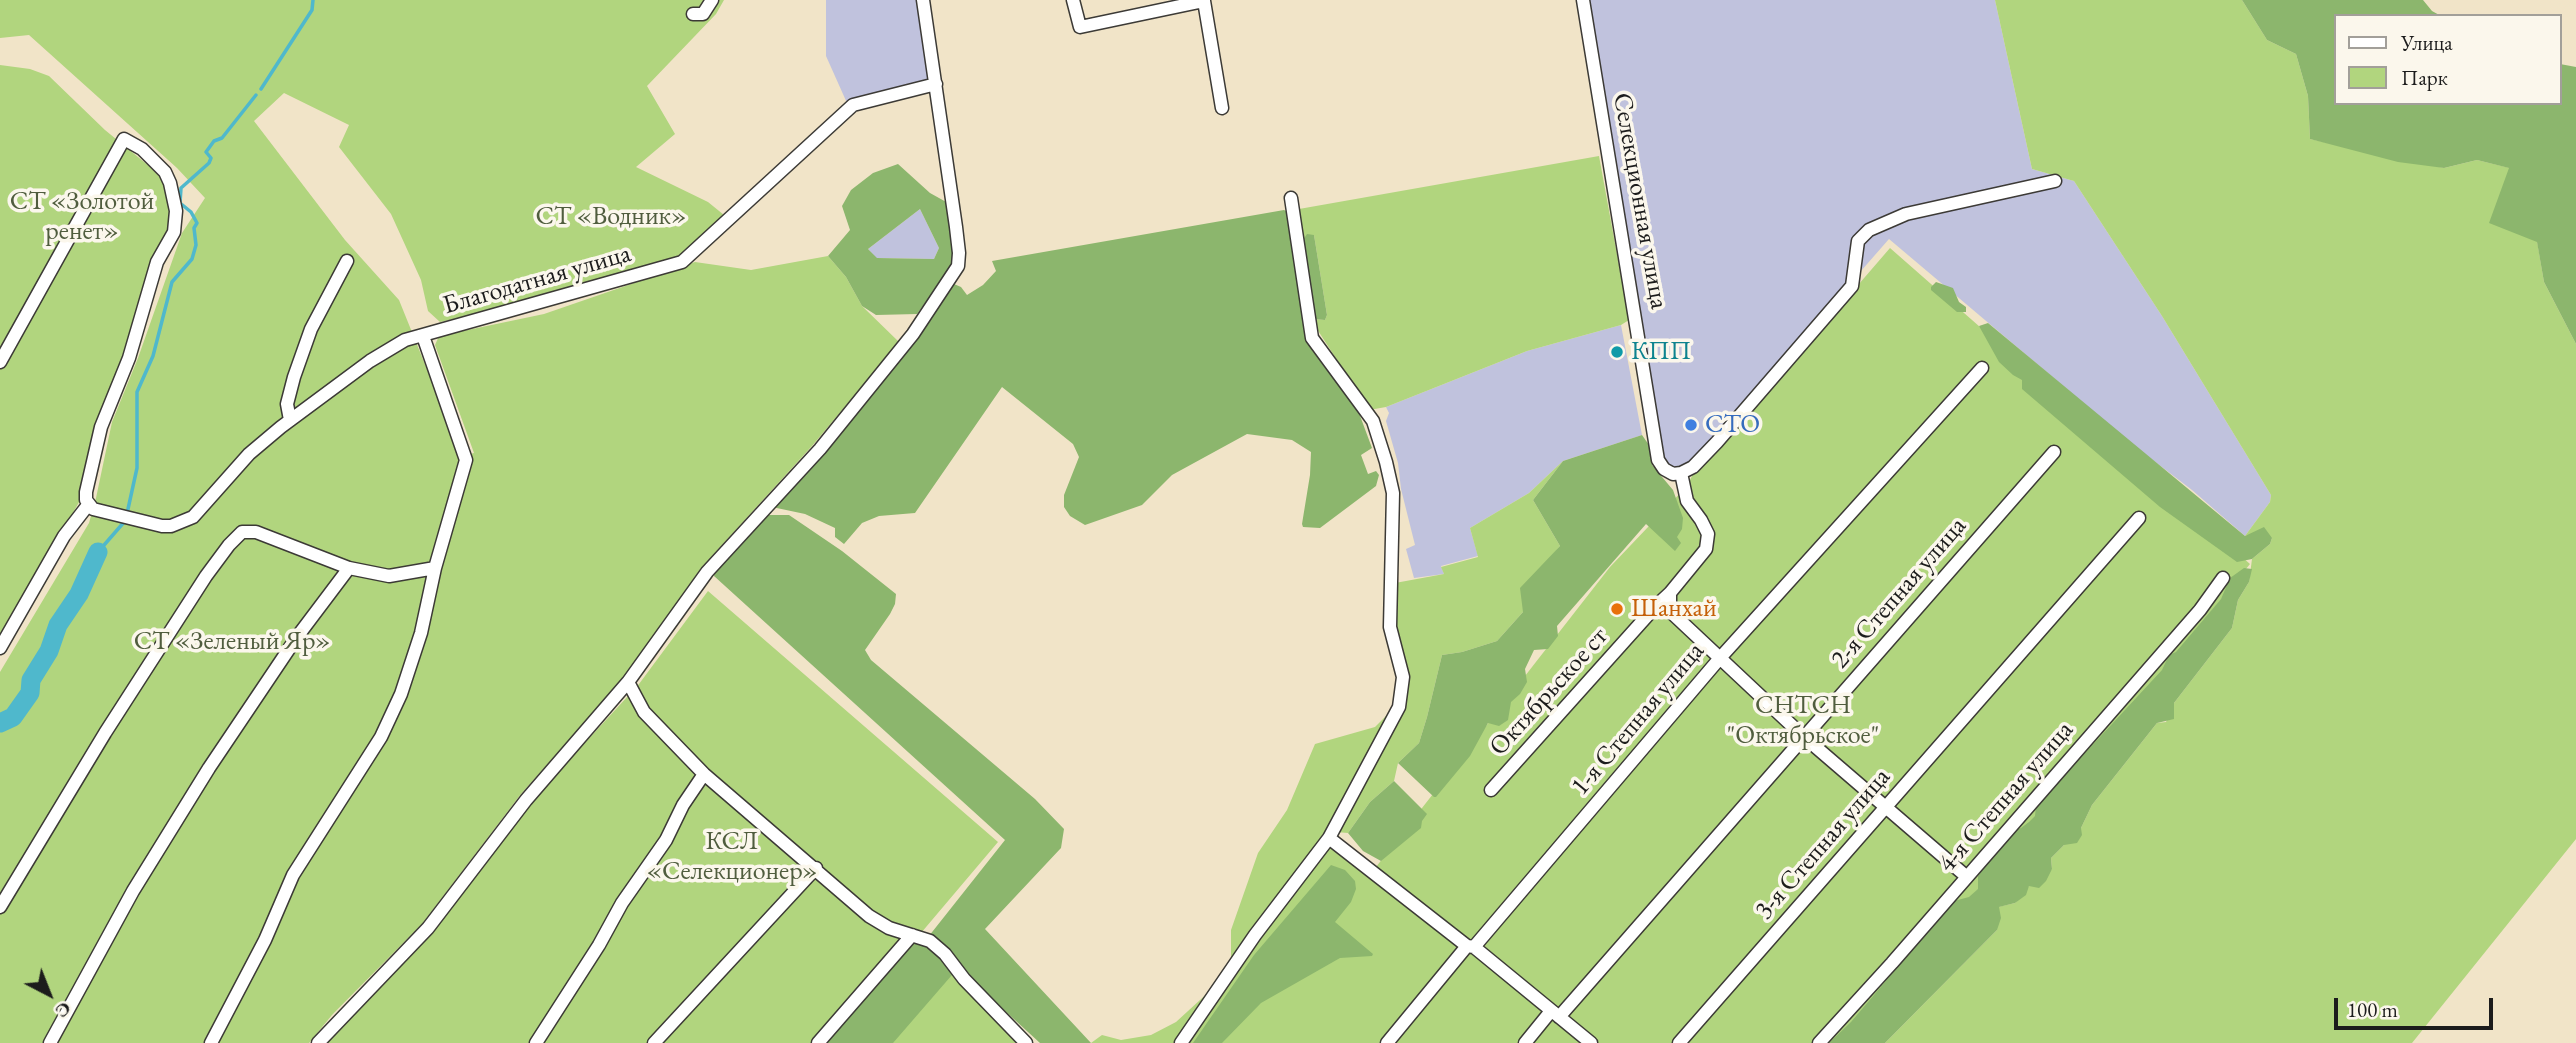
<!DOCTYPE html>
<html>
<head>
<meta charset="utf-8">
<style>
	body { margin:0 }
	#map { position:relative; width:2576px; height:1043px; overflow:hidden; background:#f1e4c8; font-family:"EB Garamond",serif }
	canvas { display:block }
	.legend { position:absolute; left:2334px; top:14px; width:228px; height:91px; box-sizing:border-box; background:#fbf7ec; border:2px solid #a29f99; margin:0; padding:9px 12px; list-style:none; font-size:21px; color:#1c1c1c }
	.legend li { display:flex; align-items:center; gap:14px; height:35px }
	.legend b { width:35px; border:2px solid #a29f99 }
	.north { position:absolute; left:14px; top:959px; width:70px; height:70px; -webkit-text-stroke:5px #fbf7ec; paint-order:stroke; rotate:138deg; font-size:19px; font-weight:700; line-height:28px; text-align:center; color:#1c1c1c }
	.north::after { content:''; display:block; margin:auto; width:24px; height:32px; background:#1c1c1c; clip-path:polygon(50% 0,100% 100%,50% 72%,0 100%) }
	.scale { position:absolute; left:2334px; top:998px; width:159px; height:32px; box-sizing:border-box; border:4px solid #1c1c1c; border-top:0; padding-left:9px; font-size:21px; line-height:24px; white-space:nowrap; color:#1c1c1c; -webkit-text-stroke:5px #fbf7ec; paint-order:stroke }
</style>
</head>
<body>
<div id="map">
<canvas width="2576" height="1043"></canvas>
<ul class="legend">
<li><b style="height:9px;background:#fff"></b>Улица</li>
<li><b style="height:19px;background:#b1d57e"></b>Парк</li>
</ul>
<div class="north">С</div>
<div class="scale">100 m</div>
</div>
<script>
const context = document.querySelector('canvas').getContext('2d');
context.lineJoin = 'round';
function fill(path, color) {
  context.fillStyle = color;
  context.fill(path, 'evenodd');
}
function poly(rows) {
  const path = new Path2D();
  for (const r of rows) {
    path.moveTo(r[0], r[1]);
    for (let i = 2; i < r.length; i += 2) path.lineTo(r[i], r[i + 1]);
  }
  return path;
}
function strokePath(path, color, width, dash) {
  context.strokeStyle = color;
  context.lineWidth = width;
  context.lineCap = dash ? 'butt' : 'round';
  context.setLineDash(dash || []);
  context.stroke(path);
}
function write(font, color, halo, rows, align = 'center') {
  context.font = font + ' "EB Garamond",serif';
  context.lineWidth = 7;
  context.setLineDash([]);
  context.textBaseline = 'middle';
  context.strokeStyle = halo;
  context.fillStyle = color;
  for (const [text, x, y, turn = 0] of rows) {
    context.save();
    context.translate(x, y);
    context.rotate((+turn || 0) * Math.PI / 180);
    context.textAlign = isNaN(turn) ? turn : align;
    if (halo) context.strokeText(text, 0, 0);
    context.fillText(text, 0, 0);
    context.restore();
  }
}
const industrial = poly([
	[826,0,918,0,930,81,847,103,826,56],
	[1586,0,1995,0,2032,169,2074,181,2162,316,2271,495,2270,502,2245,536,2192,490,2133,445,1889,239,1691,465,1677,471,1661,459],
	[920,209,939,248,934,259,876,258,868,249],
	[1621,325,1642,435,1563,461,1529,493,1470,528,1478,556,1441,566,1444,574,1414,578,1406,549,1415,545,1401,489,1398,463,1386,421,1389,413,1386,407,1527,351]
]);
const green = poly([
	[0,0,724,0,716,14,647,86,675,134,636,167,708,202,724,215,679,256,481,313,440,322,428,311,421,280,391,214,339,147,349,125,284,93,254,121,345,240,399,300,462,456,474,453,435,345,439,336,544,314,695,262,751,270,828,256,846,277,862,306,899,342,812,446,702,567,621,681,521,794,422,924,332,1015,309,1043,0,1043,0,672,89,523,96,498,112,422,138,358,182,233,205,198,177,168,29,35,0,38],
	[1995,0,2242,0,2267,40,2296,54,2308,96,2310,139,2444,168,2477,160,2510,168,2537,241,2544,282,2576,344,2576,839,2412,1043,1885,1043,1997,930,1998,907,2015,903,2029,886,2052,869,2051,858,2081,828,2092,805,2157,723,2166,722,2174,703,2232,628,2238,600,2249,582,2252,559,2270,544,2272,538,2253,534,2245,536,2270,502,2271,495,2162,316,2074,181,2032,169],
	[0,65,30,69,49,76,105,130,149,166,164,181,170,200,170,224,152,259,133,329,99,420,82,497,0,640],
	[1599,156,1629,320,1621,325,1527,351,1386,407,1369,410,1317,329,1313,319,1325,320,1327,315,1314,235,1301,243,1299,209],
	[1890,248,2250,564,2003,867,1846,1043,1187,1043,1333,837,1376,867,1610,567,1687,486,1695,470,1720,445],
	[1563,461,1533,500,1560,546,1546,563,1523,612,1497,641,1462,652,1442,655,1427,717,1419,743,1398,763,1394,781,1370,802,1348,833,1336,832,1401,707,1393,627,1395,583,1444,574,1441,567,1478,557,1470,528,1529,493],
	[708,591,998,842,921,933,1022,1043,326,1043,398,968,447,912,538,794,639,684],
	[1392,710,1324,836,1231,963,1231,930,1258,853,1287,810,1315,744,1375,727],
	[1212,989,1176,1043,1091,1043,1102,1035,1121,1040,1151,1035,1176,1022]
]);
const forest = poly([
	[2242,0,2423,0,2432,11,2441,16,2336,16,2336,103,2560,103,2560,64,2576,67,2576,344,2544,282,2537,242,2489,223,2509,168,2477,160,2444,168,2398,162,2310,139,2308,96,2296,54,2267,40],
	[898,164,930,193,948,203,954,263,917,314,876,315,862,306,846,277,828,256,850,230,842,206,851,190,873,173],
	[920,209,939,248,934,259,877,258,868,249],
	[1284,210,1288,212,1312,350,1359,413,1372,448,1361,455,1368,474,1376,471,1379,475,1376,486,1320,528,1303,527,1302,524,1310,475,1311,452,1292,440,1247,434,1172,475,1142,505,1085,525,1070,516,1064,507,1064,495,1079,457,1073,444,1002,387,915,513,879,516,862,523,844,544,835,537,835,528,805,514,772,507,945,290,954,284,961,287,967,295,983,285,996,271,992,261],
	[1307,234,1314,235,1327,315,1325,320,1313,319,1301,243],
	[1936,282,1953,288,1959,302,1966,307,1966,312,1957,312,1931,290,1931,287],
	[1988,323,2245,536,2264,527,2272,538,2270,544,2252,559,2237,562,2160,507,2022,389,2022,380,2013,375,1999,362,1979,326],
	[1642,435,1649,445,1652,465,1673,490,1683,518,1682,529,1677,537,1681,543,1675,551,1646,524,1557,626,1558,636,1548,649,1534,650,1525,669,1527,682,1520,694,1511,702,1508,720,1499,726,1488,723,1470,756,1436,797,1434,797,1398,763,1419,743,1427,717,1442,655,1462,652,1497,641,1523,612,1520,588,1560,546,1533,500,1563,461],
	[766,515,789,515,842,551,896,594,895,604,890,614,865,650,871,660,1035,799,1064,829,1061,848,985,929,1091,1043,1040,1043,958,968,893,1043,826,1043,913,944,925,941,1005,840,714,576,715,571],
	[2244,568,2252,569,2249,582,2238,600,2232,628,2174,703,2174,719,2157,723,2092,805,2081,828,2082,835,2077,843,2064,845,2051,858,2052,869,2046,881,2039,888,2029,886,2026,895,2015,903,1999,907,2001,918,1997,930,1885,1043,1829,1043,1851,1022,1954,901,1969,897,1978,889,1978,876,2012,831,2021,828,2029,822,2035,816,2036,806,2162,670,2169,655,2176,652,2221,599,2230,578],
	[1394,781,1427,814,1422,821,1421,828,1381,861,1363,851,1348,833,1370,802],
	[1331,865,1345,870,1355,881,1356,889,1351,902,1335,922,1373,954,1372,956,1340,958,1261,1003,1222,1043,1193,1043,1254,955]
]);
const stream = poly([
	[261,89,312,10,313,0],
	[128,509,137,468,137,392,153,356,172,282,192,259,196,245,194,228,197,223,191,212,180,203,181,188,209,163,211,158,206,152,214,141,222,138,256,95],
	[98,552,125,521]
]);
const river = poly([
	[0,723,13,717,30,693,31,680,49,651,58,625,79,594,98,552]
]);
const street = poly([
	[923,0,956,227,959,253,958,266,913,334,820,449,707,572,628,682,644,712,704,774,869,916,889,928,930,941,945,954,964,979,1026,1043],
	[1073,0,1080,27,1204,1,1222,108],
	[1583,0,1658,460,1664,469,1673,474,1681,473,1693,467,1717,442,1852,286,1858,241,1869,230,1906,214,2055,181],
	[693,14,703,14,712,0],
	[0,362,124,139,142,149,165,172,170,183,176,211,174,232,157,262,129,358,101,427,86,492,86,500,93,509,162,526,171,526,193,517,249,454,281,427,370,361,405,340,682,262,853,105,936,84],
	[290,420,287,404,294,377,311,329,347,261],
	[1670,593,1670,608,1673,614,1803,736,1967,877],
	[0,648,64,536,88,505],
	[1491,790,1656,606,1670,593,1706,549,1708,534,1701,520,1687,501,1681,473],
	[1329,838,1467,946,1474,947,1591,1043],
	[0,907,105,733,206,576,229,545,242,532,256,532,349,568,389,576,435,568],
	[1474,947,1720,658,1982,368],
	[1559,1017,2054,452],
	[50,1043,133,891,209,768,297,637,349,568],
	[211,1043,265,940,293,875,381,737,401,694,421,633,435,568,466,460,423,336],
	[318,1043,428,928,526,800,628,682],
	[536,1043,599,945,622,903,666,840,683,805,704,774],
	[654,1043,816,868],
	[818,1043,912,935],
	[1181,1043,1255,935,1329,838,1399,707,1403,677,1390,627,1393,493,1386,462,1373,421,1312,338,1291,198],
	[1387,1043,1467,946],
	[1525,1043,1551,1011],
	[1679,1043,2139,518],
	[1819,1043,1892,963,2200,610,2223,578]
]);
const markers = [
	[1617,352,7,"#0f9aa8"],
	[1691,425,7,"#3f7fe0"],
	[1617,609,7,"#e8710a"]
];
const streetNames = [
	["Селекционная улица",1640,201,80],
	["Благодатная улица",537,280,-16],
	["2-я Степная улица",1899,593,-49],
	["Октябрьское ст",1549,692,-48],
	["1-я Степная улица",1638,719,-50],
	["4-я Степная улица",2006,797,-49],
	["3-я Степная улица",1823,844,-49]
];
const parkNames = [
	["СТ «Золотой",82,202],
	["ренет»",82,232],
	["СТ «Водник»",611,217],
	["СТ «Зеленый Яр»",232,642],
	["СНТСН",1803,706],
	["\"Октябрьское\"",1803,736],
	["КСЛ",732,842],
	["«Селекционер»",732,872]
];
const cultureNames = [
	["КПП",1631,352]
];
const shopNames = [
	["СТО",1705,425]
];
const foodNames = [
	["Шанхай",1631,609]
];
fill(industrial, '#c0c2dd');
fill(green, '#b1d57e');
fill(forest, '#8cb66d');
strokePath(stream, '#4fb8cc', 3.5);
strokePath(river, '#4fb8cc', 19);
strokePath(street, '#3c3a36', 15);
strokePath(street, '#fff', 12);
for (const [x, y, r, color] of markers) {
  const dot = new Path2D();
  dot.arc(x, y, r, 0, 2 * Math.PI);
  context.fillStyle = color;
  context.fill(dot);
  strokePath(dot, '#fbf7ec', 2.5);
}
write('26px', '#1c1c1c', '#fbf7ec', streetNames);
write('26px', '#505d3e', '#fbf7ec', parkNames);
write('26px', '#0d838f', '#fbf7ec', cultureNames, 'left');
write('26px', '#366cbe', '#fbf7ec', shopNames, 'left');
write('26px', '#c56008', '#fbf7ec', foodNames, 'left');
</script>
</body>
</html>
